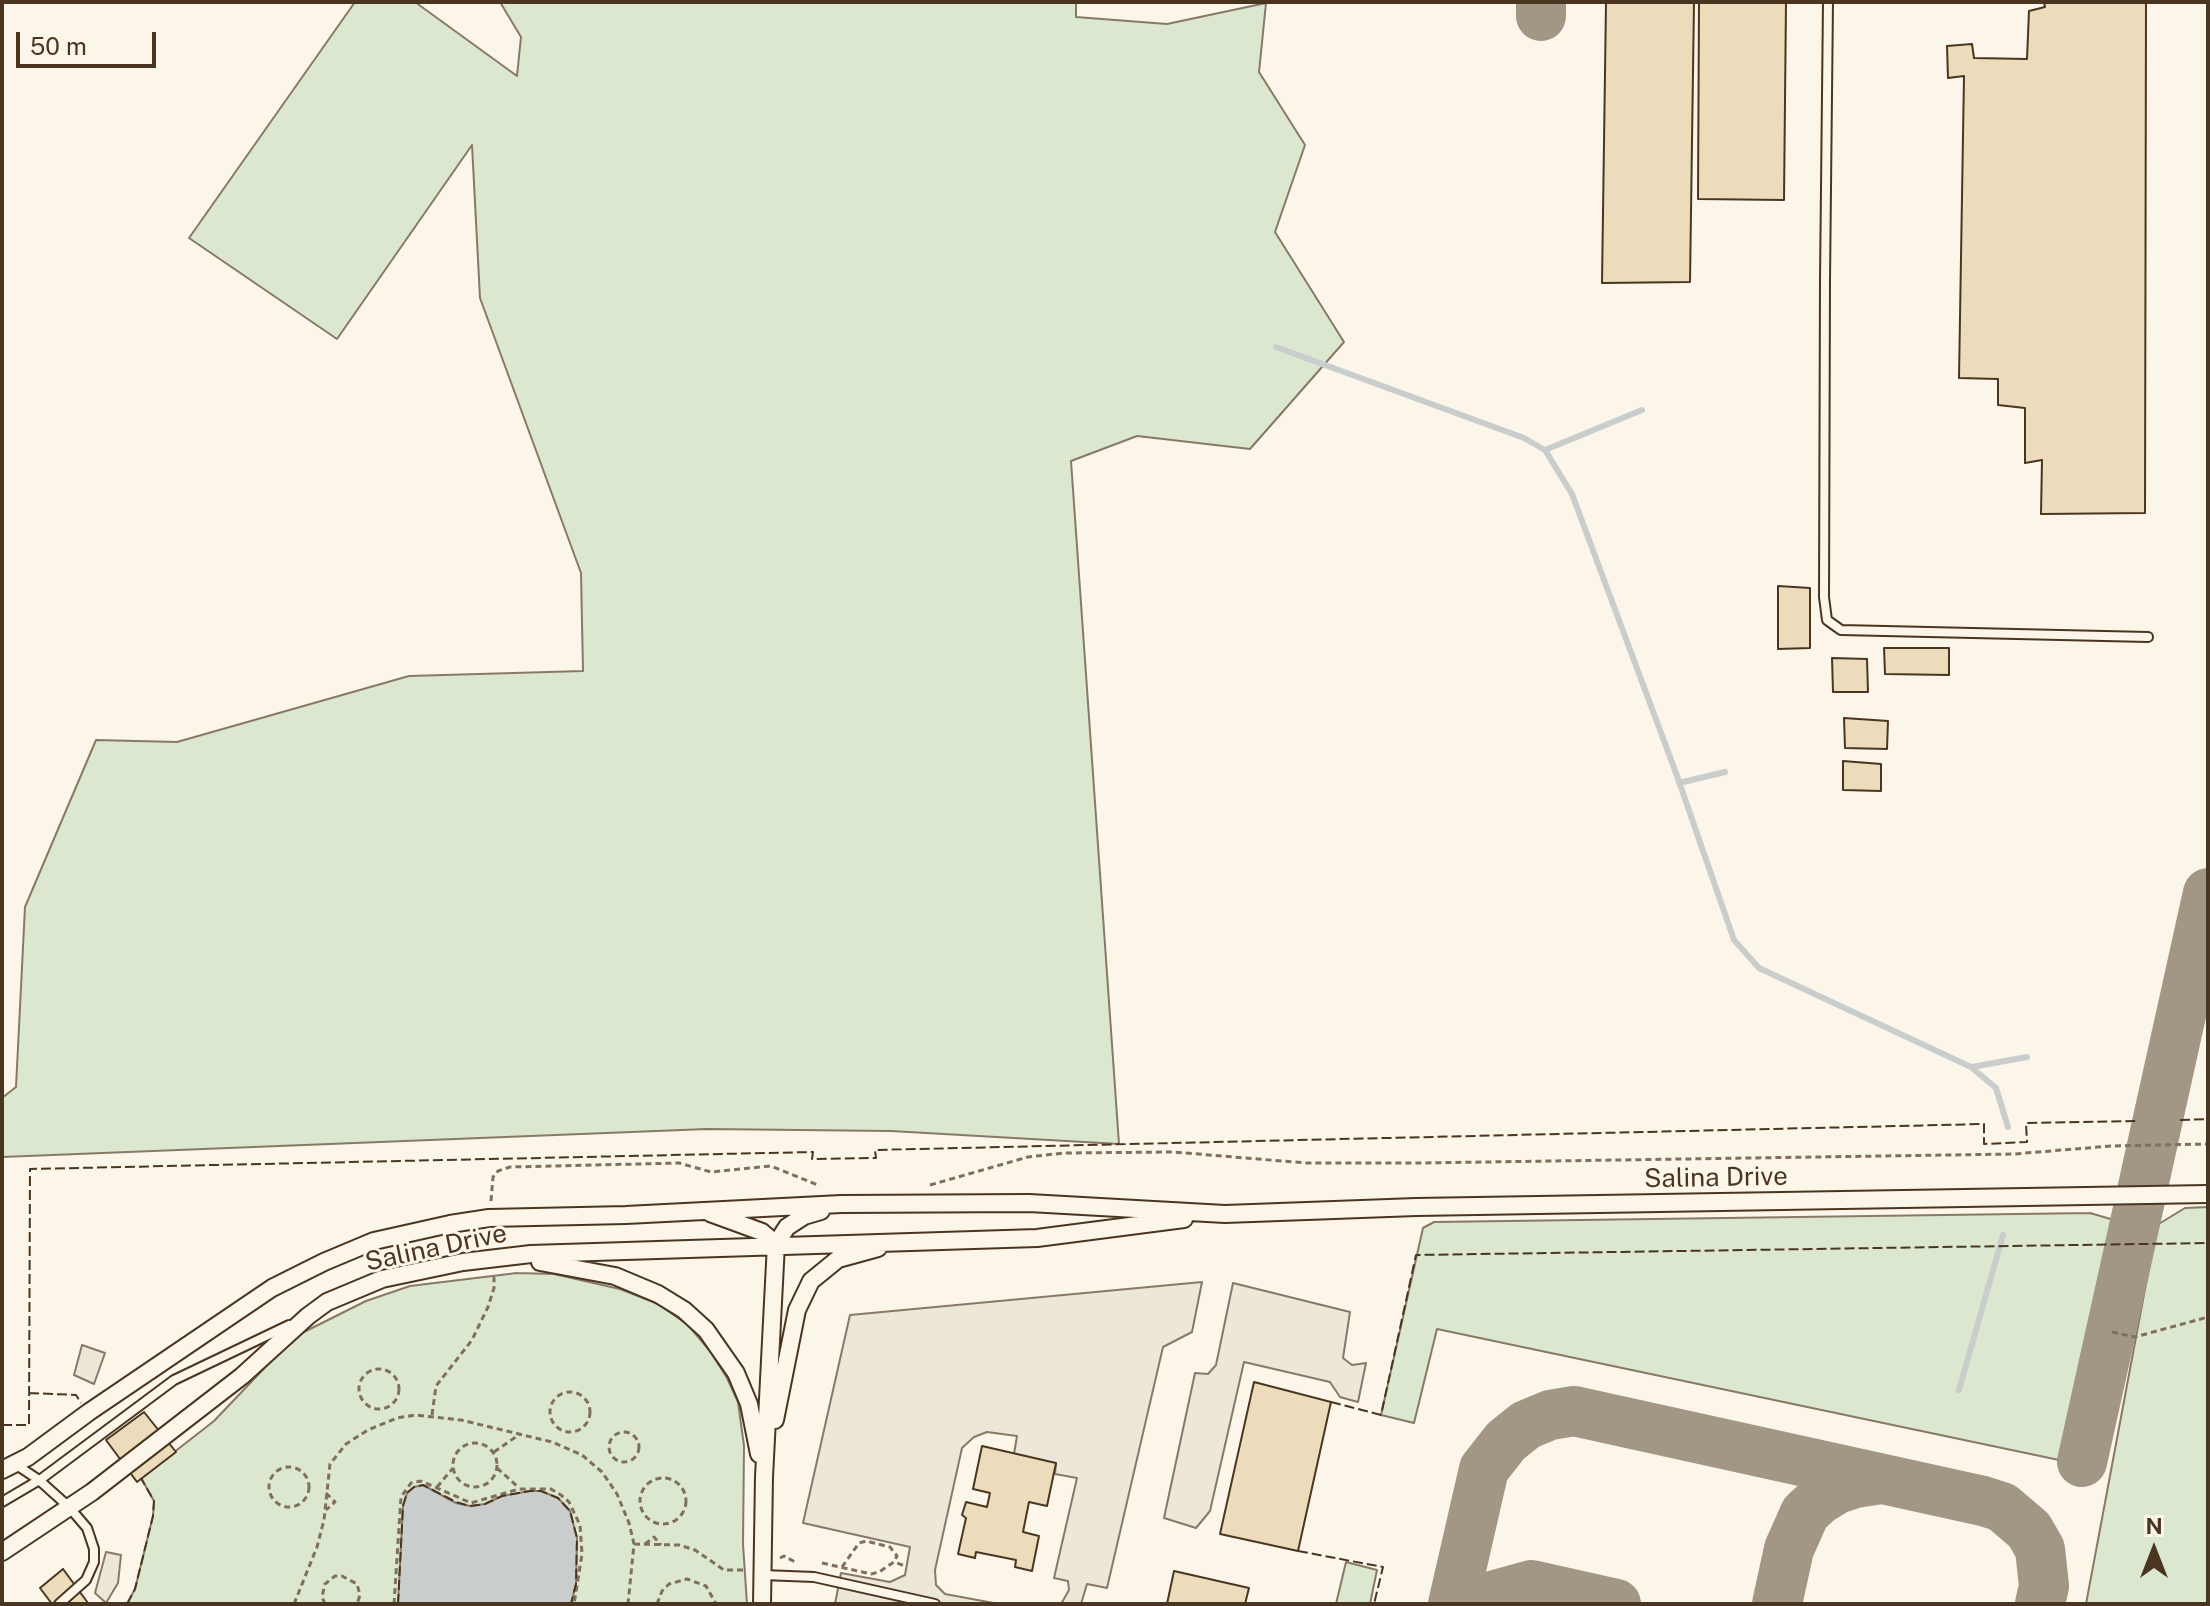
<!DOCTYPE html>
<html>
<head>
<meta charset="utf-8">
<style>
	body { margin:0 }
	#map { position:relative; width:2210px; height:1606px; overflow:hidden; background:#fbf6e9; font-family:"Public Sans",sans-serif }
	canvas { display:block }
	.frame { position:absolute; inset:0; border:4px solid #4a3520; pointer-events:none }
	.north { position:absolute; left:2114px; top:1510px; width:80px; height:80px; -webkit-text-stroke:6px #fbf6e9; paint-order:stroke; rotate:0deg; font-size:22px; font-weight:700; line-height:32px; text-align:center; color:#4a3520 }
	.north::after { content:''; display:block; margin:auto; width:28px; height:36px; background:#4a3520; clip-path:polygon(50% 0,100% 100%,50% 72%,0 100%) }
	.scale { position:absolute; left:16px; top:32px; width:140px; height:36px; box-sizing:border-box; border:4px solid #4a3520; border-top:0; padding-left:10px; font-size:24px; line-height:28px; white-space:nowrap; color:#4a3520; -webkit-text-stroke:6px #fbf6e9; paint-order:stroke }
</style>
</head>
<body>
<div id="map">
<canvas width="2210" height="1606"></canvas>
<div class="frame"></div>
<div class="north">N</div>
<div class="scale">50 m</div>
</div>
<script>
const context = document.querySelector('canvas').getContext('2d');
context.lineJoin = 'round';
function fill(path, color) {
  context.fillStyle = color;
  context.fill(path, 'evenodd');
}
function poly(rows) {
  const path = new Path2D();
  for (const r of rows) {
    if (r.length === 3) {
      path.moveTo(r[0] + r[2], r[1]);
      path.arc(r[0], r[1], r[2], 0, 2 * Math.PI);
      continue;
    }
    path.moveTo(r[0], r[1]);
    for (let i = 2; i < r.length; i += 2) path.lineTo(r[i], r[i + 1]);
  }
  return path;
}
function strokePath(path, color, width, dash) {
  context.strokeStyle = color;
  context.lineWidth = width;
  context.lineCap = dash ? 'butt' : 'round';
  context.setLineDash(dash || []);
  context.stroke(path);
}
function write(font, color, halo, rows, align = 'center') {
  context.font = font + ' "Public Sans",sans-serif';
  context.lineWidth = 6;
  context.setLineDash([]);
  context.textBaseline = 'middle';
  context.strokeStyle = halo;
  context.fillStyle = color;
  for (const [text, x, y, turn = 0] of rows) {
    context.save();
    context.translate(x, y);
    context.rotate((+turn || 0) * Math.PI / 180);
    context.textAlign = isNaN(turn) ? turn : align;
    if (halo) context.strokeText(text, 0, 0);
    context.fillText(text, 0, 0);
    context.restore();
  }
}
const green = poly([
	[355,2,415,2,517,76,521,37,500,2,1076,2,1076,17,1167,24,1266,3,1259,72,1305,145,1275,232,1344,342,1250,449,1137,436,1071,461,1119,1144,891,1131,707,1129,2,1157,2,1098,16,1087,25,907,96,740,177,742,409,676,583,671,581,573,480,298,472,145,337,339,189,238,355,2],
	[2208,1207,2208,1604,2086,1604,2157,1225,2185,1208,2208,1207],
	[2090,1213,2114,1220,2059,1460,1437,1329,1414,1423,1381,1415,1423,1228,1434,1222,2090,1213],
	[517,1273,554,1274,589,1282,620,1289,658,1304,688,1325,710,1351,727,1378,738,1402,744,1446,743,1544,747,1604,127,1604,135,1589,153,1516,154,1501,141,1478,214,1421,294,1337,366,1301,410,1286,517,1273],
	[1346,1562,1377,1570,1370,1604,1336,1604,1346,1562]
]);
const parking = poly([
	[1202,1282,1192,1332,1163,1347,1107,1588,1087,1584,1081,1604,1061,1604,1069,1590,1068,1581,1054,1578,1077,1478,1055,1474,1056,1464,1014,1454,1017,1436,987,1432,974,1437,962,1448,935,1570,936,1585,945,1594,999,1604,835,1604,841,1573,890,1582,905,1575,910,1547,803,1523,850,1315,1202,1282],
	[1233,1283,1350,1312,1343,1358,1352,1365,1366,1363,1358,1402,1340,1397,1330,1382,1244,1362,1210,1511,1196,1528,1164,1518,1195,1373,1208,1374,1216,1365,1233,1283],
	[82,1345,105,1353,94,1384,74,1375,82,1345],
	[106,1552,121,1555,118,1583,106,1603,95,1593,106,1552]
]);
const water = poly([
	[423,1485,456,1503,470,1506,485,1504,502,1496,530,1491,541,1491,558,1498,570,1511,577,1538,576,1584,571,1604,398,1604,403,1506,407,1493,414,1487,423,1485]
]);
const stream = poly([
	[1276,347,1524,438,1545,450,1572,494,1676,773,1734,940,1759,968,1971,1067,1996,1088,2008,1127],
	[1545,450,1642,410],
	[1679,783,1725,772],
	[1972,1067,2027,1057],
	[1959,1390,2003,1235]
]);
const taxiway = poly([
	[1541,2,1541,16],
	[2082,1462,2208,893],
	[1453,1604,1484,1469,1506,1441,1526,1425,1550,1415,1574,1411,1983,1501,2002,1507,2029,1530,2040,1549,2044,1586,2040,1604],
	[1480,1604,1495,1595,1531,1585,1616,1604],
	[1777,1604,1789,1549,1805,1513,1819,1500,1837,1489,1855,1483,1881,1479]
]);
const building = poly([
	[1606,2,1694,2,1690,282,1602,283,1606,2],
	[1699,2,1786,2,1784,200,1698,199,1699,2],
	[2044,2,2146,2,2145,513,2041,514,2042,460,2025,463,2025,408,1998,405,1998,379,1959,378,1964,76,1948,78,1947,46,1972,44,1974,58,2027,59,2029,11,2045,7,2044,2],
	[1778,586,1810,588,1810,648,1778,649,1778,586],
	[1884,648,1949,648,1949,675,1885,674,1884,648],
	[1832,658,1867,659,1868,692,1833,692,1832,658],
	[1844,718,1888,721,1887,749,1845,748,1844,718],
	[1843,761,1881,764,1881,791,1843,790,1843,761],
	[1254,1382,1331,1402,1298,1551,1220,1534,1254,1382],
	[144,1412,176,1452,137,1482,106,1440,144,1412],
	[982,1446,1056,1463,1047,1506,1029,1502,1023,1532,1039,1536,1032,1571,1015,1567,1016,1560,976,1552,975,1558,958,1554,966,1518,962,1515,966,1502,987,1507,990,1493,973,1489,982,1446],
	[63,1569,88,1603,87,1604,52,1604,40,1588,63,1569],
	[1174,1571,1249,1588,1245,1604,1167,1604,1174,1571]
]);
const path = poly([
	[930,1185,1028,1157,1064,1153,1174,1152,1306,1163,1419,1163,2014,1154,2111,1146,2208,1144],
	[491,1201,493,1177,498,1171,510,1167,679,1163,711,1172,771,1166,820,1186],
	[2112,1332,2135,1337,2208,1317],
	[379,1389,20],
	[570,1412,20],
	[432,1415,436,1386,472,1340,488,1307,494,1288,494,1277],
	[624,1447,15],
	[475,1465,22],
	[494,1452,520,1434],
	[289,1487,20],
	[497,1468,518,1487],
	[663,1501,23],
	[437,1487,453,1468],
	[326,1493,335,1502,326,1510],
	[634,1544,679,1545,695,1550,724,1570,747,1570],
	[645,1544,654,1537,661,1545],
	[780,1558,784,1556,795,1562],
	[822,1563,871,1574,879,1572,894,1562,905,1566],
	[842,1567,859,1543,866,1541,890,1547,897,1556,894,1562],
	[294,1604,317,1547,324,1520,330,1464,346,1444,368,1430,397,1418,415,1415,461,1420,552,1442,582,1455,602,1472,617,1494,629,1523,634,1544,628,1604],
	[325,1604,322,1597,325,1584,335,1576,342,1576,357,1584,360,1595,357,1604],
	[394,1604,401,1497,411,1483,421,1481,471,1503,519,1489,551,1489,561,1495,569,1502,580,1525,582,1554,574,1604],
	[657,1604,662,1591,669,1584,687,1579,706,1586,716,1604]
]);
const service = poly([
	[1828,2,1825,280,1824,597,1827,620,1841,630,2148,637],
	[15,1464,39,1480,69,1507,87,1528,94,1549,94,1562,86,1580,59,1604],
	[2,1502,41,1479,174,1380,289,1325],
	[763,1575,814,1577,935,1604]
]);
const minor = poly([
	[710,1213,762,1232,776,1244],
	[540,1262,615,1276,658,1294,684,1310,706,1330,736,1373,749,1404,759,1454],
	[775,1420,797,1310,811,1281,838,1259,878,1248],
	[2,1470,28,1457,89,1412,272,1288,324,1262,374,1241,450,1224,489,1218,626,1215,841,1204,1029,1203,1225,1214,1416,1207,2208,1194],
	[2,1552,92,1492,242,1376,308,1316,327,1302,382,1279,463,1262,531,1254,1037,1238,1184,1219],
	[762,1604,764,1477,776,1244,787,1227,804,1216,821,1211]
]);
const fence = poly([
	[2180,1120,2208,1119],
	[29,1393,76,1395,81,1403],
	[1331,1402,1381,1415,1416,1255,2208,1243],
	[2,1425,29,1425,30,1169,813,1152,812,1159,876,1158,875,1150,1984,1124,1984,1144,2027,1142,2026,1123,2136,1121],
	[1298,1551,1383,1567,1374,1604],
	[127,1604,135,1589,153,1516,154,1501,141,1478],
	[398,1604,403,1506,407,1493,414,1487,423,1485,456,1502,470,1506,485,1504,502,1496,530,1491,541,1491,558,1498,570,1511,577,1538,576,1584,571,1604]
]);
const streetNames = [
	["Salina Drive",1716,1178,-1],
	["Salina Drive",436,1248,-12]
];
fill(green, '#dce7d0');
strokePath(green, '#887966', 2);
fill(parking, '#ede7d9');
strokePath(parking, '#887966', 2);
fill(water, '#c9cecd');
strokePath(water, '#887966', 2);
strokePath(stream, '#c9cecd', 6);
strokePath(taxiway, '#a29684', 50);
fill(building, '#ecdcbc');
strokePath(building, '#4a3520', 2);
strokePath(service, '#4a3520', 12);
strokePath(minor, '#4a3520', 20);
strokePath(path, '#7f6f5c', 3, [6, 4]);
strokePath(service, '#fbf6e9', 8);
strokePath(minor, '#fbf6e9', 16);
strokePath(fence, '#4a3520', 2, [10, 4]);
write('26px', '#4a3520', '#fbf6e9', streetNames);
</script>
</body>
</html>
